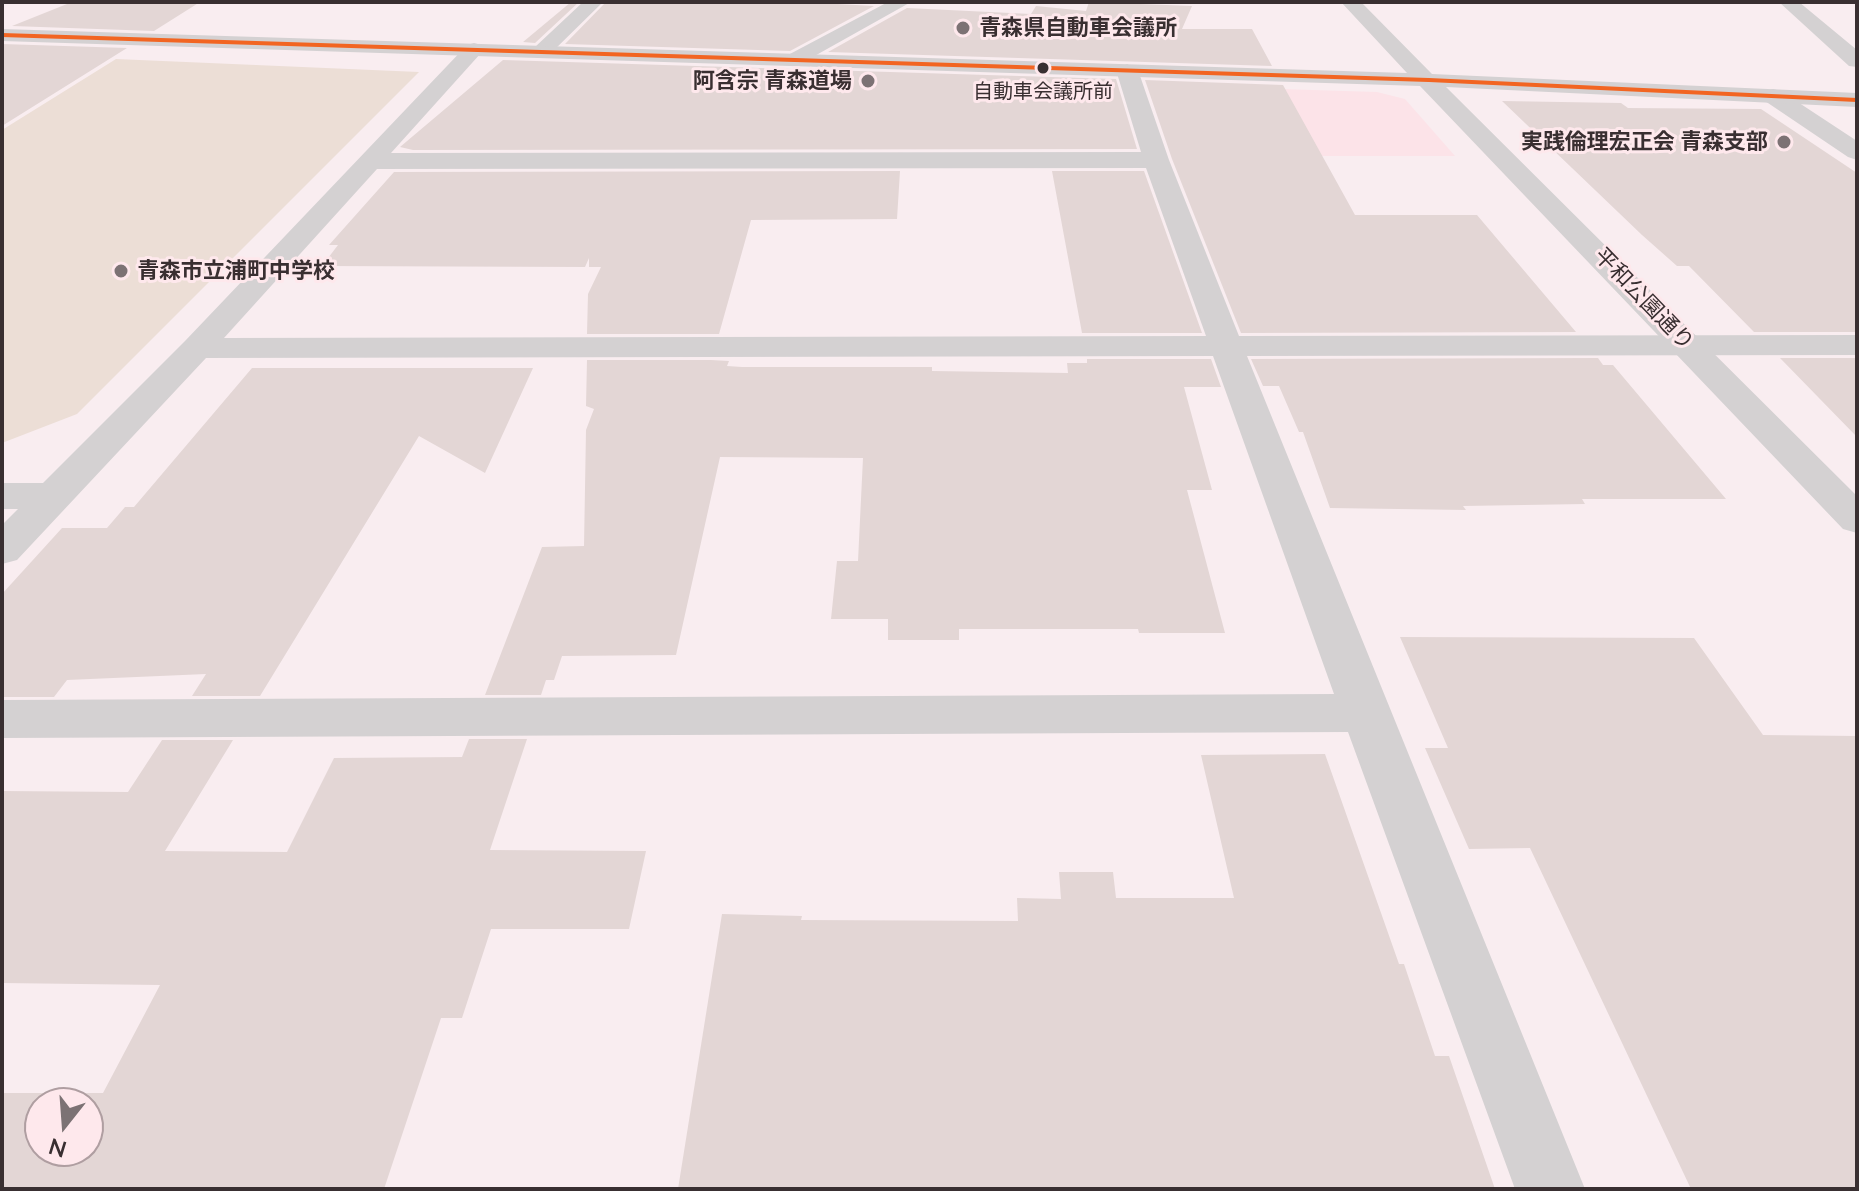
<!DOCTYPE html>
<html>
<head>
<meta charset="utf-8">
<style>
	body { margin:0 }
	#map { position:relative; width:1859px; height:1191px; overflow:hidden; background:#f9edf0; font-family:Lato,sans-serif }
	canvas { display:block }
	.frame { position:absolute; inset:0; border:4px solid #392f31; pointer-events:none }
	.north { position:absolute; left:24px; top:1087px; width:80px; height:80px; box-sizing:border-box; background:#fee8ec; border:2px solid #af9ea1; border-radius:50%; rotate:197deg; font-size:22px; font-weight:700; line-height:32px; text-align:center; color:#392f31 }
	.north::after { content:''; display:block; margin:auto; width:28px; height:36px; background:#7c7274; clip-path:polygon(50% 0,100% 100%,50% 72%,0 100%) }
</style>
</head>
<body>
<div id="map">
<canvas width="1859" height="1191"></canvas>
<div class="frame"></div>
<div class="north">N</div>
</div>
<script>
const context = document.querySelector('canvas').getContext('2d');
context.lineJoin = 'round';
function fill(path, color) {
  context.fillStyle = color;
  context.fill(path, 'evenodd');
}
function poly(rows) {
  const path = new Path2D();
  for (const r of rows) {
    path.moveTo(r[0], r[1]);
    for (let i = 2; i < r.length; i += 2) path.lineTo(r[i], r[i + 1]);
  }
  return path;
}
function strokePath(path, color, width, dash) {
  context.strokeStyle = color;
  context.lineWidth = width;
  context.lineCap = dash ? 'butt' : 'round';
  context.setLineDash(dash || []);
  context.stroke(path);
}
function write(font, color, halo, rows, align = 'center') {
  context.font = font + ' Lato,"Noto Sans JP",sans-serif';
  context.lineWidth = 6;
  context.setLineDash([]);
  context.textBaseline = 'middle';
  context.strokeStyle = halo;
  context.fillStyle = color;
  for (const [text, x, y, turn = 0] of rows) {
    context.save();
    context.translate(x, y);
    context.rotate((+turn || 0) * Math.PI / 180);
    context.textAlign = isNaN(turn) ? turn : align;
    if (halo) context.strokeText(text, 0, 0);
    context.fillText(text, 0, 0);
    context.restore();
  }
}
const built = poly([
	[1215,87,1377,92,1405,99,1455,156,1314,156]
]);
const green = poly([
	[116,59,419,72,77,414,2,443,2,130]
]);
const building = poly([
	[72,2,200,2,154,31,12,26],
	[571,2,579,2,535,43,523,42],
	[606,2,801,2,874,6,790,51,565,44],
	[1089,2,1192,6,1182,29,1252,29,1272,66,828,52,907,8,1031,14,1036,6,1086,11],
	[2,44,127,48,2,126],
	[503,60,1116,79,1137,149,413,150,400,147],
	[1145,80,1283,85,1355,215,1477,215,1576,332,1241,333,1172,159],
	[1502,101,1621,103,1628,108,1761,109,1857,173,1857,332,1754,332,1689,266,1677,266,1642,235],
	[900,171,897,219,751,220,719,334,587,334,588,294,601,267,589,267,589,258,585,267,322,266,338,245,329,245,394,172],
	[1052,171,1144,171,1202,333,1082,333],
	[1598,358,1603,365,1613,365,1726,499,1582,499,1585,504,1463,506,1466,510,1330,508,1303,432,1299,432,1279,386,1263,386,1251,359],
	[1780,358,1857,358,1857,437],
	[1087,359,1211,359,1221,387,1184,387,1212,490,1187,490,1225,633,1139,633,1138,629,959,629,959,640,888,640,888,619,831,619,837,561,858,561,863,458,720,457,676,655,562,656,554,680,546,680,541,695,485,695,542,547,584,546,586,430,594,409,586,406,587,360,711,360,729,361,727,366,742,367,932,367,932,371,1068,373,1067,363,1087,363],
	[252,368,533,368,485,473,419,436,260,696,192,696,206,674,67,680,54,697,2,697,2,594,62,528,107,528,125,507,134,507],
	[1400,637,1694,638,1763,735,1857,736,1857,1189,1691,1189,1530,848,1469,849,1425,748,1448,748],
	[469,739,527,739,490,850,646,851,629,929,491,929,462,1018,441,1018,384,1189,2,1189,2,1093,103,1093,160,985,2,983,2,791,128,792,162,740,233,740,165,851,287,852,334,758,462,757],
	[40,1103,88,1103,88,1151,40,1151],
	[1325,754,1399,964,1404,964,1435,1056,1449,1056,1495,1189,678,1189,722,914,802,916,801,920,1018,921,1017,898,1061,899,1059,872,1113,872,1116,898,1234,898,1201,755]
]);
const street = poly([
	[583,2,603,2,549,55,535,55,532,51,535,47,583,2],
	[888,2,911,2,802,63,788,63,784,59,788,55,888,2],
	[1779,2,1799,2,1857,50,1857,67,1849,66,1779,2],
	[474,43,481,45,484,49,481,53,391,153,1141,152,1116,70,1127,64,1138,70,1169,160,1239,336,1857,335,1857,355,1247,356,1585,1189,1515,1189,1348,732,2,738,2,700,1334,694,1213,356,206,358,17,560,2,564,2,525,18,509,2,509,2,483,43,483,185,341,467,45,474,43],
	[1146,168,1206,336,224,338,377,169,1146,168],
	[1773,89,1781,91,1857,141,1857,160,1848,157,1765,101,1762,96,1765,91,1773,89]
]);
const secondary = poly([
	[1341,2,1361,2,1432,74,1857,93,1857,107,1446,87,1857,496,1857,533,1843,529,1420,86,2,41,2,29,1407,73,1341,2]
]);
const bus1 = poly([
	[2,35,1429,80,1857,100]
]);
const markers = [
	[963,28,8,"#7c7274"],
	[1043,68,7,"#392f31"],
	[868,81,8,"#7c7274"],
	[1784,142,8,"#7c7274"],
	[121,271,8,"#7c7274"]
];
const farBusnames = [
	["自動車会議所前",1043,92]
];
const farPoinames = [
	["青森県自動車会議所",979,28],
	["阿含宗 青森道場",852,81,"right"],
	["実践倫理宏正会 青森支部",1768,142,"right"],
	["青森市立浦町中学校",137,271]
];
const farStreetnames = [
	["平和公園通り",1644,299,46]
];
fill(built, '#fce3e8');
fill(green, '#ecded6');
fill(building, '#e3d6d5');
fill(street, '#d4d1d2');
fill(secondary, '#d4d1d2');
strokePath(bus1, '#f26522', 4);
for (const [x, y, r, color] of markers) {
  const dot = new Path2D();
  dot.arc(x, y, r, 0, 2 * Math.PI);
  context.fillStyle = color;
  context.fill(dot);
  strokePath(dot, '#fee8ec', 3);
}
write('20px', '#392f31', '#fee8ec', farBusnames);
write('bold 22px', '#392f31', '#fee8ec', farPoinames, 'left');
write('22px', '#392f31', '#fee8ec', farStreetnames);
</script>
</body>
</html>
